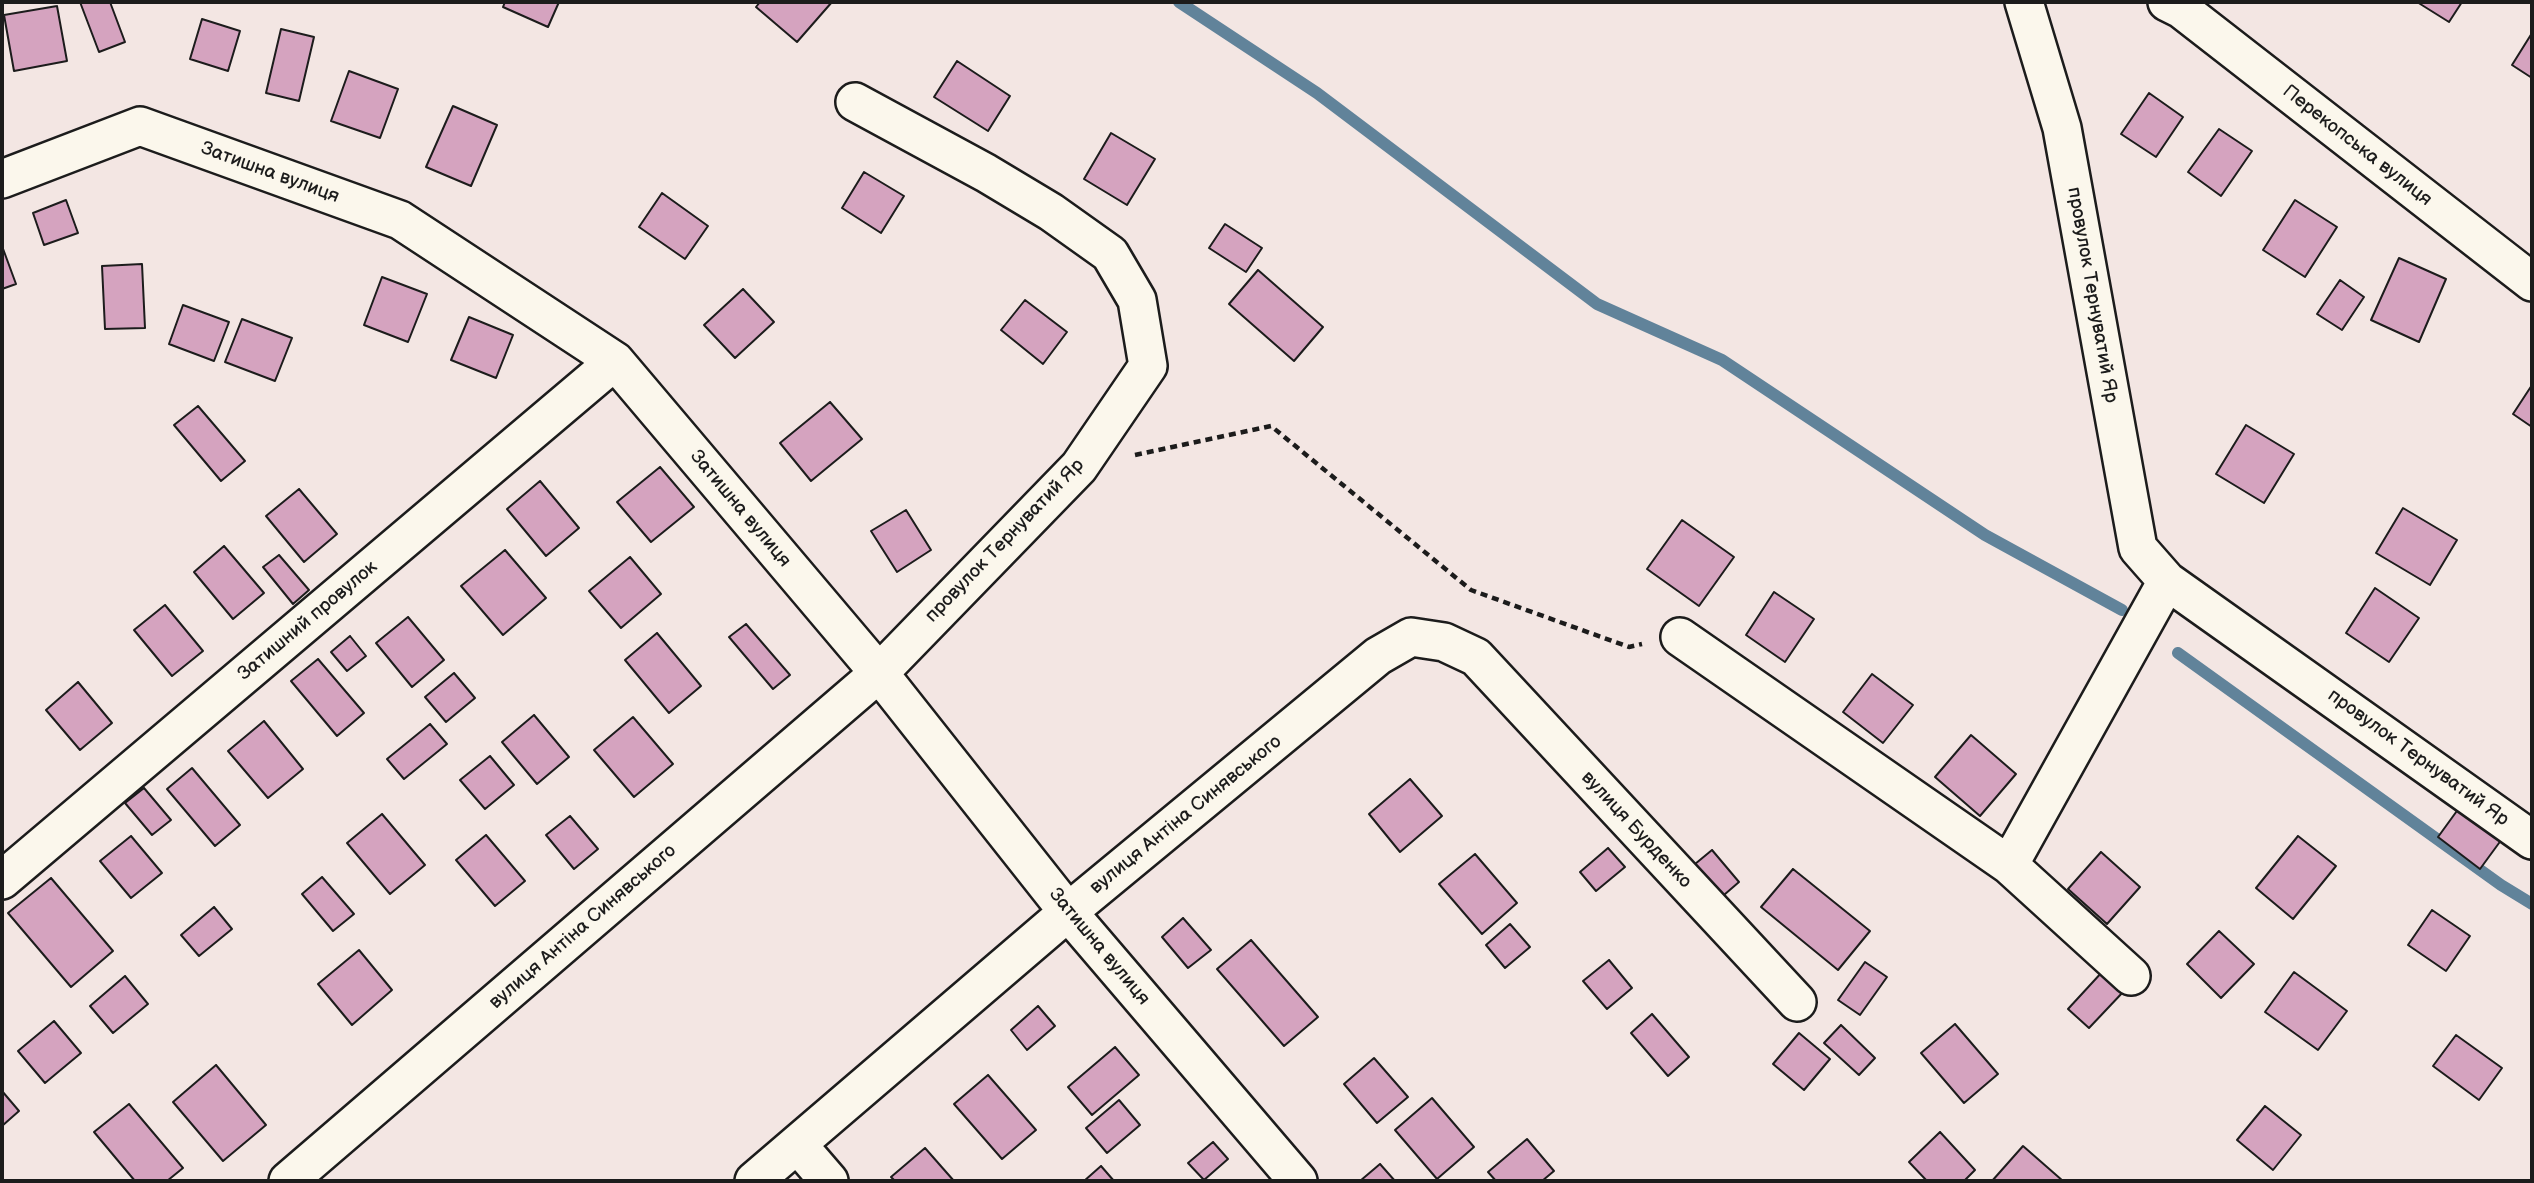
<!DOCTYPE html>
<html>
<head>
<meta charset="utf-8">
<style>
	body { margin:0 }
	#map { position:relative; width:2534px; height:1183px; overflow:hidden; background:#f3e6e3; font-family:"Balsamiq Sans",sans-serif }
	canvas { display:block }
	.frame { position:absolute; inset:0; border:4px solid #1c1c1c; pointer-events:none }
</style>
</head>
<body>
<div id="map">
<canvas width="2534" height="1183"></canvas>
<div class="frame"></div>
</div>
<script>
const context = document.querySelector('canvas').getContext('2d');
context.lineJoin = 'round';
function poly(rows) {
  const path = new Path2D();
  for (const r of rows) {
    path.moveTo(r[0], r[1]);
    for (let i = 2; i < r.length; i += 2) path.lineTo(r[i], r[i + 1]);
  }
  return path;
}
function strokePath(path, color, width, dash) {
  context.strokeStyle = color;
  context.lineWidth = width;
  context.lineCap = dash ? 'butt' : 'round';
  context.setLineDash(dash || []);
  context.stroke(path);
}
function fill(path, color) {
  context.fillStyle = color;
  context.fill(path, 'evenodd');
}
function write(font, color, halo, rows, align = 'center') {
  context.font = font + ' "Balsamiq Sans",sans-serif';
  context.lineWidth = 7;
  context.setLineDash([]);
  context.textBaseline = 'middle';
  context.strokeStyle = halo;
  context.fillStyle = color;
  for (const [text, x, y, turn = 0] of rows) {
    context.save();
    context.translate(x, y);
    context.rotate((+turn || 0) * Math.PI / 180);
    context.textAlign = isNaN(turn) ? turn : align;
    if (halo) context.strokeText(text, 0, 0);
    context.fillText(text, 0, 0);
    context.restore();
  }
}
const stream = poly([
	[1179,2,1317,93,1597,304,1722,360,1985,535,2122,610],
	[2178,653,2501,885,2532,904]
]);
const building = poly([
	[80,2,110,2,125,42,99,52,80,2],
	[505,2,559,2,548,27,503,7,505,2],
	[760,2,832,2,797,42,756,7,760,2],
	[2417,2,2462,2,2449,22,2417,2],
	[57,6,67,61,14,71,4,15,57,6],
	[202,19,240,31,228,71,190,59,202,19],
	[281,29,314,37,299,101,266,93,281,29],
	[2532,33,2532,78,2512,65,2532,33],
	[957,61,1010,96,988,131,934,97,957,61],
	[349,71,398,89,380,138,331,121,349,71],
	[2149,93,2183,117,2156,157,2121,134,2149,93],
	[453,106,497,125,471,186,426,167,453,106],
	[2219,129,2252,151,2221,196,2188,172,2219,129],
	[1111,133,1155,159,1127,205,1084,179,1111,133],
	[864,172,904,196,881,233,842,208,864,172],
	[662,193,708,226,685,259,639,227,662,193],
	[66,200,78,233,44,245,33,213,66,200],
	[2295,200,2337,227,2305,277,2263,250,2295,200],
	[1225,224,1262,248,1246,272,1209,248,1225,224],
	[2,246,16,284,2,289,2,246],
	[2399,258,2446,279,2419,342,2371,320,2399,258],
	[142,264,145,328,105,329,102,266,142,264],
	[1258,270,1323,327,1294,361,1229,304,1258,270],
	[382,277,427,294,408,342,364,325,382,277],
	[2340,280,2364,297,2342,330,2317,314,2340,280],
	[743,289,774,322,735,358,704,325,743,289],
	[1025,300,1067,332,1043,364,1001,330,1025,300],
	[183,305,229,322,214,361,169,344,183,305],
	[469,317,513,335,496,378,451,360,469,317],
	[242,319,292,338,275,381,225,362,242,319],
	[2532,385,2532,427,2513,414,2532,385],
	[830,402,862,439,811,481,780,443,830,402],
	[198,406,245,461,221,481,174,425,198,406],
	[2246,425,2294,454,2264,503,2216,474,2246,425],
	[660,467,694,507,651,542,617,502,660,467],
	[540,481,579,528,546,556,507,509,540,481],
	[299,489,337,534,304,562,266,516,299,489],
	[2403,508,2457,540,2430,585,2376,553,2403,508],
	[906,510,931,550,897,572,871,531,906,510],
	[1682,520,1734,557,1699,606,1647,569,1682,520],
	[224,546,264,593,233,619,194,572,224,546],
	[505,550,546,598,503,635,461,586,505,550],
	[279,555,309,590,293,604,263,567,279,555],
	[630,557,661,594,621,628,589,591,630,557],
	[2375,588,2419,618,2389,662,2346,633,2375,588],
	[1774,592,1814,619,1785,662,1746,635,1774,592],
	[165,605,203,651,172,676,134,630,165,605],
	[408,617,444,660,412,687,376,643,408,617],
	[746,624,790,675,773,689,729,637,746,624],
	[657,633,701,686,669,713,625,660,657,633],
	[350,636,366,656,347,671,331,652,350,636],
	[318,659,364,713,337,736,291,681,318,659],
	[454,673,475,698,446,722,425,697,454,673],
	[1872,674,1913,705,1883,743,1843,712,1872,674],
	[78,682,112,723,80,750,46,710,78,682],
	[534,715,569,757,537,784,502,742,534,715],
	[633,717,673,764,634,797,594,750,633,717],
	[264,721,303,769,268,798,228,751,264,721],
	[430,724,447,744,404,779,387,759,430,724],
	[1971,735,2016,774,1980,816,1935,777,1971,735],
	[490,756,514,785,485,809,460,780,490,756],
	[192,768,240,825,215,846,167,789,192,768],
	[1410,779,1442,816,1400,852,1369,814,1410,779],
	[144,788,171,820,152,835,125,803,144,788],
	[2467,797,2510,828,2480,869,2438,837,2467,797],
	[382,814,425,865,390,894,347,843,382,814],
	[570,816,598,849,574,869,546,835,570,816],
	[486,835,525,881,495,906,456,860,486,835],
	[131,836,162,873,131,898,100,861,131,836],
	[2298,836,2336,866,2293,919,2256,888,2298,836],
	[1608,848,1625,867,1596,891,1580,872,1608,848],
	[1712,850,1739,882,1717,901,1689,869,1712,850],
	[2101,852,2140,887,2107,924,2068,889,2101,852],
	[1475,854,1517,903,1482,934,1439,884,1475,854],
	[1793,869,1870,931,1838,970,1761,907,1793,869],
	[322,877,354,914,333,931,302,894,322,877],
	[51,878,113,951,71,987,8,913,51,878],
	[214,907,232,929,199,956,181,935,214,907],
	[2432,910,2470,936,2446,971,2408,945,2432,910],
	[1183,918,1211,950,1188,968,1162,937,1183,918],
	[1510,924,1530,947,1505,968,1486,945,1510,924],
	[2219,931,2254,964,2221,998,2187,964,2219,931],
	[1251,940,1318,1017,1284,1046,1217,969,1251,940],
	[359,950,392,990,352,1025,318,984,359,950],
	[1609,960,1632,988,1607,1009,1583,981,1609,960],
	[1865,962,1887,977,1860,1015,1838,1000,1865,962],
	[2103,971,2124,991,2089,1028,2068,1009,2103,971],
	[2294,972,2347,1011,2318,1050,2265,1012,2294,972],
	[125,976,148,1004,113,1033,90,1006,125,976],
	[1038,1006,1055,1026,1027,1050,1011,1030,1038,1006],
	[1652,1014,1689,1057,1668,1076,1631,1033,1652,1014],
	[54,1021,81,1053,45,1083,18,1051,54,1021],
	[1955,1024,1998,1074,1964,1103,1921,1053,1955,1024],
	[1841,1025,1875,1058,1859,1075,1824,1043,1841,1025],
	[1799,1033,1830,1059,1804,1090,1773,1064,1799,1033],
	[2456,1035,2502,1068,2479,1100,2433,1066,2456,1035],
	[1115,1047,1139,1075,1092,1115,1068,1087,1115,1047],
	[1374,1058,1408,1097,1377,1123,1344,1084,1374,1058],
	[216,1065,266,1125,223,1161,173,1102,216,1065],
	[988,1075,1036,1130,1002,1159,954,1104,988,1075],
	[2,1091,19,1111,2,1126,2,1091],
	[1432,1098,1474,1147,1437,1179,1395,1130,1432,1098],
	[1119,1100,1140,1125,1107,1153,1086,1128,1119,1100],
	[129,1104,183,1168,167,1181,135,1181,94,1132,129,1104],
	[2265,1106,2301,1135,2273,1170,2237,1140,2265,1106],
	[1940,1132,1975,1170,1964,1181,1927,1181,1909,1162,1940,1132],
	[1527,1139,1554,1171,1542,1181,1496,1181,1488,1172,1527,1139],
	[1213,1142,1228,1159,1204,1180,1188,1163,1213,1142],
	[2023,1146,2063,1181,1992,1181,2023,1146],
	[925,1148,954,1181,895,1181,891,1177,925,1148],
	[1380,1164,1395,1181,1360,1181,1380,1164],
	[1101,1166,1114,1181,1084,1181,1101,1166]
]);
const path = poly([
	[1135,455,1271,426,1471,590,1629,647,1642,644]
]);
const minor = poly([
	[2167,2,2181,9,2532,282],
	[2,179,140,126,400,220,615,361,879,673,1068,912,1298,1181],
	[2167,581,2532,840],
	[1680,637,2009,865,2131,976],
	[2009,865,2167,581,2138,548,2062,128,2024,2],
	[2,880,615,361],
	[798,1145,829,1181],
	[288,1181,879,673,1079,467,1148,366,1137,300,1110,254,1051,212,986,173,855,102],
	[754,1181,1068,912,1378,656,1411,637,1444,642,1476,657,1797,1002]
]);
const streetNames = [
	["Перекопська вулиця",2357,146,38],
	["Затишна вулиця",270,173,20],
	["провулок Тернуватий Яр",2092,295,80],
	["Затишна вулиця",740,509,50],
	["провулок Тернуватий Яр",1005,541,-46],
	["Затишний провулок",308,621,-40],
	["провулок Тернуватий Яр",2418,758,36],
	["вулиця Антіна Синявського",1186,815,-39],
	["вулиця Бурденко",1636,830,47],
	["вулиця Антіна Синявського",583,927,-41],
	["Затишна вулиця",1099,947,50]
];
strokePath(stream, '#61839a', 12);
fill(building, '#d5a3bf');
strokePath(building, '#1c1c1c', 2);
strokePath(minor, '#1c1c1c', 42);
strokePath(path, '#1c1c1c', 4.5, [7, 5]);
strokePath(minor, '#fbf7ec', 37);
write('19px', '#1c1c1c', '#fbf7ec', streetNames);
</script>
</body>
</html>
